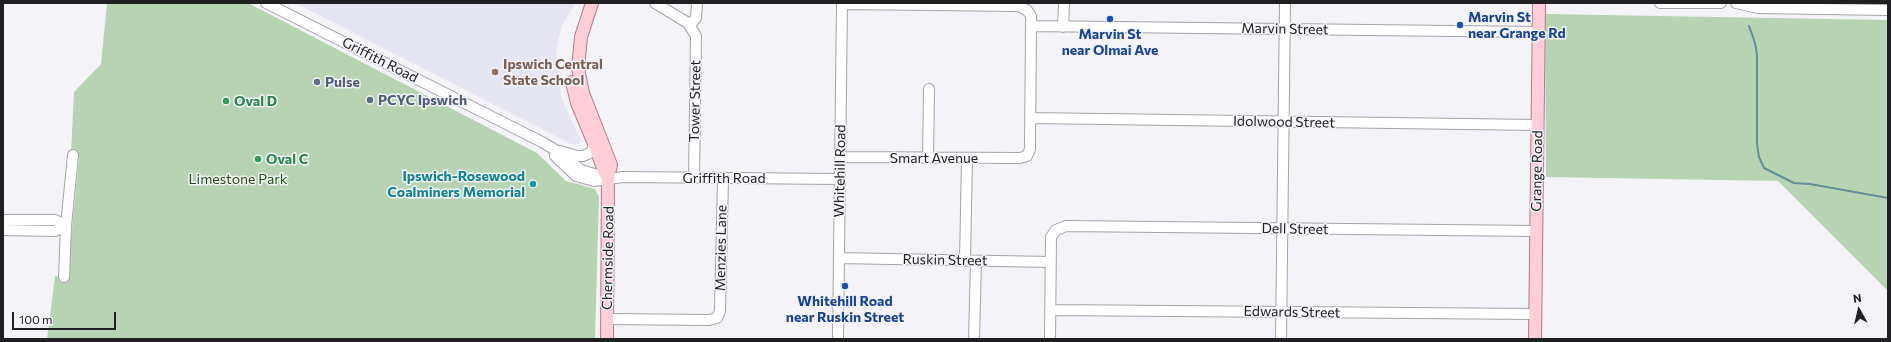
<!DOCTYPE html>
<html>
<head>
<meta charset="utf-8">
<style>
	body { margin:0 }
	#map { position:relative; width:1891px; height:342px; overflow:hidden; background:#f4f3f8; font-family:Commissioner,sans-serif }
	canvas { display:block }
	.frame { position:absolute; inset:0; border:4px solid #202022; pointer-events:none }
	.north { position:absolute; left:1839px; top:290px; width:40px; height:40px; -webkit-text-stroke:3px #f4f3f8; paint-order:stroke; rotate:352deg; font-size:11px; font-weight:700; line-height:16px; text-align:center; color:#202022 }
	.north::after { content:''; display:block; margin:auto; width:14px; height:18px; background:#202022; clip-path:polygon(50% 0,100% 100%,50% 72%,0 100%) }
	.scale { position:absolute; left:12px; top:312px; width:104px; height:18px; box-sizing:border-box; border:2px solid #202022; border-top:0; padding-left:5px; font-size:12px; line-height:14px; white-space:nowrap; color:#202022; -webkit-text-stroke:3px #f4f3f8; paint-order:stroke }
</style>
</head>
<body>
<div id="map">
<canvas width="1891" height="342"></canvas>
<div class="frame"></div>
<div class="north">N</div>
<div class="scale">100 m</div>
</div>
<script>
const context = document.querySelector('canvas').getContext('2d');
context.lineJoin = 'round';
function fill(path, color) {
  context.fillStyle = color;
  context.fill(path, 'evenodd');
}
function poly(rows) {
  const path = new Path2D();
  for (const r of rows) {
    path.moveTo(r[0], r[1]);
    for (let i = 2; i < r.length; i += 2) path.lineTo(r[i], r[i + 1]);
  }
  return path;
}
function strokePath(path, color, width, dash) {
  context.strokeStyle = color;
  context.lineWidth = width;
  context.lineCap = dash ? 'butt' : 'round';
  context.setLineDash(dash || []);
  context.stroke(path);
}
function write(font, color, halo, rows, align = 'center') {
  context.font = font + ' Commissioner,sans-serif';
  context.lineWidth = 3;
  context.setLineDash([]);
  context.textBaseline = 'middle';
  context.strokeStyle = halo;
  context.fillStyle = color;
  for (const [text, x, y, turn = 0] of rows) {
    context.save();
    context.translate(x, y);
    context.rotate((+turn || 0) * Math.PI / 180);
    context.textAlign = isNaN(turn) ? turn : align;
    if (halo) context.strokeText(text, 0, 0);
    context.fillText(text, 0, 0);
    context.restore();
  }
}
const built = poly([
	[295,3,575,3,561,28,556,50,561,95,567,111,581,139,579,144,573,145]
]);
const green = poly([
	[107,3,248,3,537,153,566,181,595,189,599,197,595,339,47,339,55,276,67,278,79,159,76,153,71,153,74,92,101,64],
	[1545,14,1888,20,1888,291,1778,181,1546,177]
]);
const stream = poly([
	[1749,26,1755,43,1757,55,1757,144,1759,157,1764,168,1794,183,1810,184,1888,198]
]);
const minor = poly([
	[266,3,542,142,557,151,581,170,608,178],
	[655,3,688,23,696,36,694,178],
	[1660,3,1721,3],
	[1736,3,1758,8,1888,10],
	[690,25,696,18,697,3],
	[1031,26,1538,32],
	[1063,27,1064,3],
	[1030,118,1537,125],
	[560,151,577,156,583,156,592,152,594,144],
	[555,156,576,176,594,181,623,177,840,179],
	[840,157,1020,158,1027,156,1030,149,1031,26,1031,16,1027,10,1018,6,842,4],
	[928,158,929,89],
	[3,220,55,220,66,226],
	[3,230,55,231,66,226],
	[839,258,1050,262],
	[965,261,967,158],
	[64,277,66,226,73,155],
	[1050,310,1535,314],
	[608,319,709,320,717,318,720,311,723,178],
	[838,339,842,3],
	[974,339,976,261],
	[1050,339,1051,237,1056,230,1066,226,1536,231],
	[1281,339,1285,3]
]);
const major = poly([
	[592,3,581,37,578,68,583,93,611,165,608,178,607,339],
	[572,82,577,103,595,146,604,171,608,178],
	[1535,339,1539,3]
]);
const markers = [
	[1110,19,4,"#1a4fb4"],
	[1460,25,4,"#1a4fb4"],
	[495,72,4,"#8d6e63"],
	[317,82,4,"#5c6f8a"],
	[370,100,4,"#5c6f8a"],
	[226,101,4,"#2e9e5b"],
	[258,159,4,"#2e9e5b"],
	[533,184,4,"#0f9aa8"],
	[845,286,4,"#1a4fb4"]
];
const transitNames = [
	["Marvin St",1468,17,"left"],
	["near Grange Rd",1468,33,"left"],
	["Marvin St",1110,34],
	["near Olmai Ave",1110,50],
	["Whitehill Road",845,301],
	["near Ruskin Street",845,317]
];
const streetNames = [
	["Marvin Street",1285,29,1],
	["Griffith Road",380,60,27],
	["Tower Street",695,101,-89],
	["Idolwood Street",1284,122,1],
	["Smart Avenue",934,158],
	["Whitehill Road",840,171,-89],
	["Grange Road",1537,171,-89],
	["Griffith Road",724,178],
	["Dell Street",1295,229,1],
	["Menzies Lane",721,248,-89],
	["Chermside Road",608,258,-89],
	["Ruskin Street",945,260,1],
	["Edwards Street",1292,312,1]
];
const educationNames = [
	["Ipswich Central",503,64],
	["State School",503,80]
];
const serviceNames = [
	["Pulse",325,82],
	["PCYC Ipswich",378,100]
];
const leisureNames = [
	["Oval D",234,101],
	["Oval C",266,159]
];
const cultureNames = [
	["Ipswich-Rosewood",525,176],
	["Coalminers Memorial",525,192]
];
const parkNames = [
	["Limestone Park",238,179]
];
fill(built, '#e6e6f2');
fill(green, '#b7d4b2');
strokePath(stream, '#628f9d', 2);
strokePath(minor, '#a4a4a8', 12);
strokePath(major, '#b07c88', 14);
strokePath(minor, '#fff', 10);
strokePath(major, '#feced9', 12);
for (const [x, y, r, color] of markers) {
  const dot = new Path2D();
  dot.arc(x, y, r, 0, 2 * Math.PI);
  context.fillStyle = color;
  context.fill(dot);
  strokePath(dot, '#f4f3f8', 1.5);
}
write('bold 14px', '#164399', '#f4f3f8', transitNames);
write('14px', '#202022', '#f4f3f8', streetNames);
write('bold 14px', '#785e54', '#f4f3f8', educationNames, 'left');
write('bold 14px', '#4e5e75', '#f4f3f8', serviceNames, 'left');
write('bold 14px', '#27864d', '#f4f3f8', leisureNames, 'left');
write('bold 14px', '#0d838f', '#f4f3f8', cultureNames, 'right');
write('14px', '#1e4f17', '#f4f3f8', parkNames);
</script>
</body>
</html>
